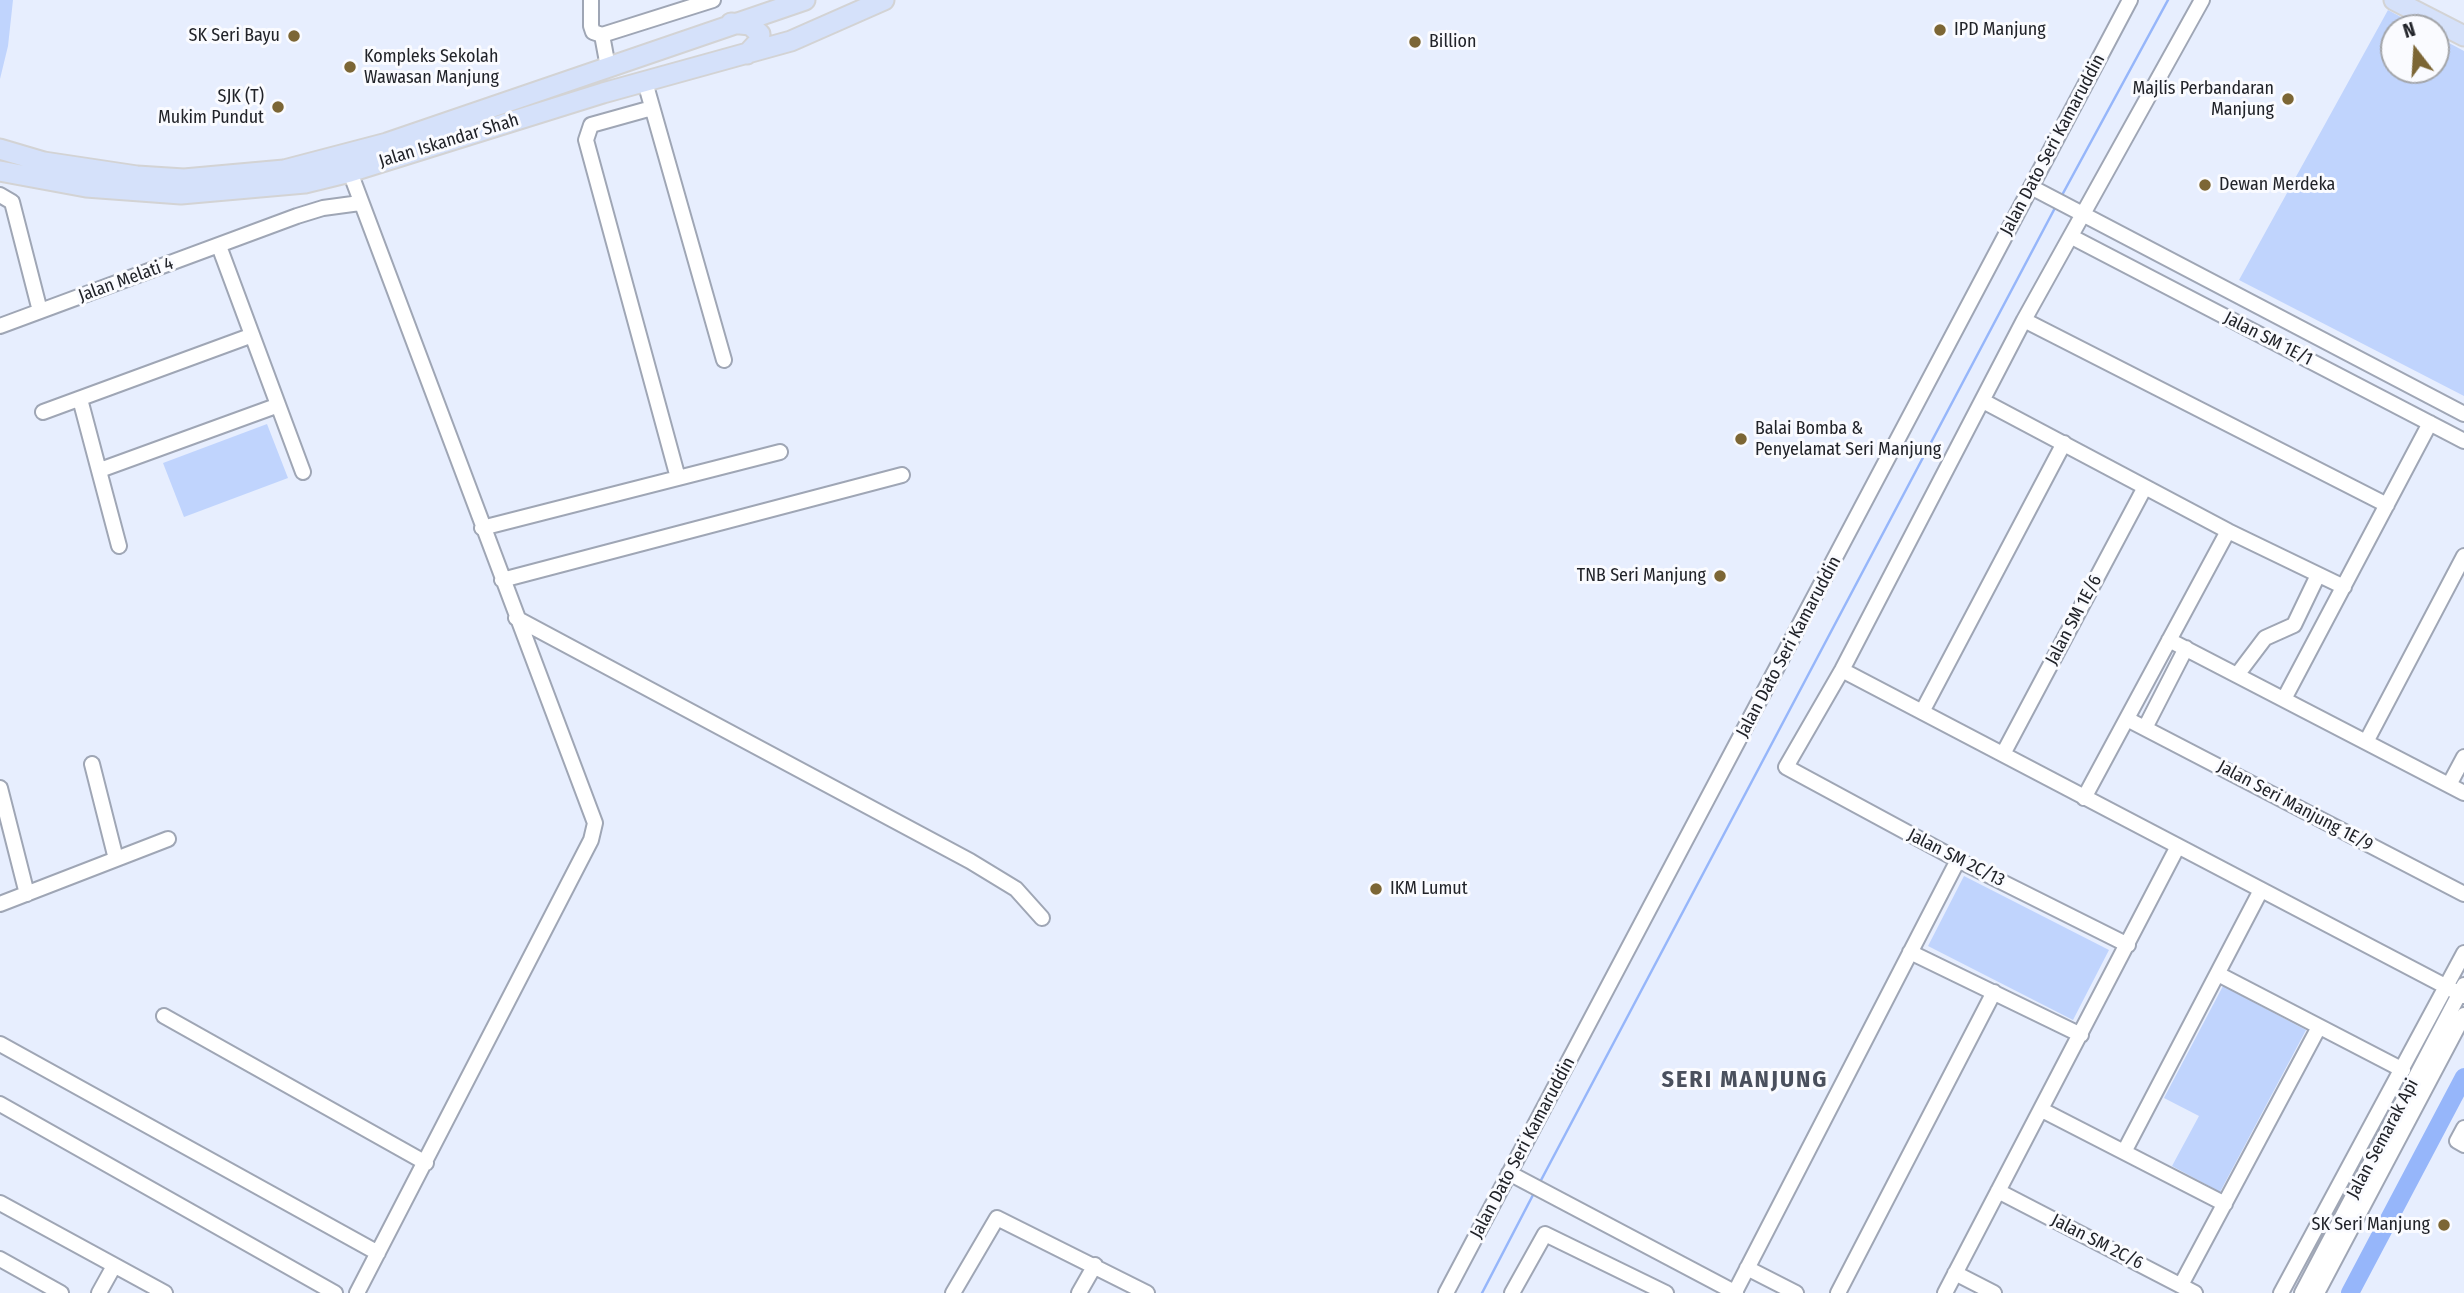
<!DOCTYPE html>
<html>
<head>
<meta charset="utf-8">
<style>
	body { margin:0 }
	#map { position:relative; width:2464px; height:1293px; overflow:hidden; background:#e7eefe; font-family:"Fira Sans Condensed",sans-serif }
	canvas { display:block }
	.north { position:absolute; left:2380px; top:14px; width:70px; height:70px; box-sizing:border-box; background:#fafbff; border:2px solid #a3a5a9; border-radius:50%; rotate:343deg; font-size:19px; font-weight:700; line-height:28px; text-align:center; color:#212329 }
	.north::after { content:''; display:block; margin:auto; width:24px; height:32px; background:#7c6635; clip-path:polygon(50% 0,100% 100%,50% 72%,0 100%) }
</style>
</head>
<body>
<div id="map">
<canvas width="2464" height="1293"></canvas>
<div class="north">N</div>
</div>
<script>
const context = document.querySelector('canvas').getContext('2d');
context.lineJoin = 'round';
function fill(path, color) {
  context.fillStyle = color;
  context.fill(path, 'evenodd');
}
function poly(rows) {
  const path = new Path2D();
  for (const r of rows) {
    path.moveTo(r[0], r[1]);
    for (let i = 2; i < r.length; i += 2) path.lineTo(r[i], r[i + 1]);
  }
  return path;
}
function strokePath(path, color, width, dash) {
  context.strokeStyle = color;
  context.lineWidth = width;
  context.lineCap = dash ? 'butt' : 'round';
  context.setLineDash(dash || []);
  context.stroke(path);
}
function write(font, color, halo, rows, align = 'center') {
  context.font = font + ' "Fira Sans Condensed",sans-serif';
  context.lineWidth = 6;
  context.setLineDash([]);
  context.textBaseline = 'middle';
  context.strokeStyle = halo;
  context.fillStyle = color;
  for (const [text, x, y, turn = 0] of rows) {
    context.save();
    context.translate(x, y);
    context.rotate((+turn || 0) * Math.PI / 180);
    context.textAlign = isNaN(turn) ? turn : align;
    if (halo) context.strokeText(text, 0, 0);
    context.fillText(text, 0, 0);
    context.restore();
  }
}
const green = poly([
	[0,0,13,0,8,46,0,79],
	[2388,10,2421,28,2394,28,2394,70,2436,70,2436,36,2464,51,2464,396,2239,280],
	[267,424,288,478,184,517,163,463],
	[1964,876,2109,950,2073,1020,1928,946],
	[2223,986,2306,1030,2220,1192,2172,1166,2199,1116,2164,1098]
]);
const stream = poly([
	[2061,197,2168,0],
	[1539,1184,2056,206],
	[1482,1293,1534,1193]
]);
const river = poly([
	[2350,1293,2464,1077]
]);
const minor = poly([
	[591,0,591,26,593,32,602,35,713,0],
	[602,35,608,67],
	[645,82,724,360],
	[652,108,591,125,586,140,678,478],
	[350,172,595,823,591,840,357,1293],
	[2031,187,2464,414],
	[0,195,12,202,40,311],
	[2072,237,2464,441],
	[219,246,303,472],
	[2024,320,2387,505],
	[0,326,297,216,323,208,360,203],
	[80,399,119,546],
	[1983,401,2228,531,2344,587],
	[43,412,250,336],
	[100,470,276,406],
	[482,528,780,452],
	[502,580,902,475],
	[516,618,970,861,1016,889,1042,918],
	[2169,640,2464,793],
	[1842,670,2464,996],
	[2237,675,2265,638,2294,625,2318,575],
	[2284,699,2430,423],
	[1923,710,2064,443],
	[2127,719,2464,894],
	[2145,728,2186,648],
	[2366,742,2464,556],
	[2003,754,2145,487],
	[92,764,116,859],
	[2449,785,2464,757],
	[0,788,27,894],
	[2084,798,2228,531],
	[0,904,168,839],
	[2128,945,1958,860,1786,767,1842,670,2024,320,2202,0],
	[1910,952,2081,1035],
	[2218,974,2403,1070],
	[164,1016,426,1163],
	[0,1044,378,1253],
	[0,1104,335,1293],
	[2042,1110,2225,1204],
	[2464,1128,2457,1141,2464,1145],
	[2124,1152,2260,892],
	[1509,1173,1736,1293],
	[1998,1191,2195,1293],
	[0,1203,165,1293],
	[0,1259,61,1293],
	[1747,1268,1796,1293],
	[1955,1273,1994,1293],
	[2181,1285,2319,1027],
	[1735,1292,1958,860],
	[99,1293,114,1266],
	[953,1293,997,1218,1147,1293],
	[1079,1293,1095,1265],
	[1446,1293,2130,0],
	[1512,1293,1545,1234,1666,1293],
	[1838,1293,1994,992],
	[1945,1293,2177,848],
	[2281,1293,2464,953],
	[2302,1293,2464,985],
	[2317,1293,2464,1015]
]);
const major = poly([
	[2394,0,2464,36],
	[731,23,750,25,760,34,759,41,747,54],
	[0,149,44,162,137,176,184,179,284,170,387,143,805,0],
	[0,171,86,187,181,194,305,183,350,172,603,93,791,41,884,0]
]);
const markers = [
	[1940,30,7,"#7c6635"],
	[294,36,7,"#7c6635"],
	[1415,42,7,"#7c6635"],
	[350,67,7,"#7c6635"],
	[2288,99,7,"#7c6635"],
	[278,107,7,"#7c6635"],
	[2205,185,7,"#7c6635"],
	[1741,439,7,"#7c6635"],
	[1720,576,7,"#7c6635"],
	[1376,889,7,"#7c6635"],
	[2444,1225,7,"#7c6635"]
];
const poiNames = [
	["IPD Manjung",1954,30],
	["SK Seri Bayu",280,36,"right"],
	["Billion",1429,42],
	["Kompleks Sekolah",364,57],
	["Wawasan Manjung",364,78],
	["Majlis Perbandaran",2274,89,"right"],
	["Manjung",2274,110,"right"],
	["SJK (T)",264,97,"right"],
	["Mukim Pundut",264,118,"right"],
	["Dewan Merdeka",2219,185],
	["Balai Bomba &",1755,429],
	["Penyelamat Seri Manjung",1755,450],
	["TNB Seri Manjung",1706,576,"right"],
	["IKM Lumut",1390,889],
	["SK Seri Manjung",2430,1225,"right"]
];
const streetNames = [
	["Jalan Iskandar Shah",449,141,-17],
	["Jalan Dato Seri Kamaruddin",2053,145,-62],
	["Jalan Melati 4",126,280,-20],
	["Jalan SM 1E/1",2268,339,27],
	["Jalan SM 1E/6",2074,620,-62],
	["Jalan Dato Seri Kamaruddin",1789,647,-62],
	["Jalan Seri Manjung 1E/9",2295,806,28],
	["Jalan SM 2C/13",1956,858,27],
	["Jalan Semarak Api",2383,1139,-62],
	["Jalan Dato Seri Kamaruddin",1523,1148,-62],
	["Jalan SM 2C/6",2097,1242,27]
];
const districtNames = [
	["SERI MANJUNG",1745,1080]
];
fill(green, '#c0d4fd');
strokePath(stream, '#96b6fa', 2.5);
strokePath(river, '#96b6fa', 18);
strokePath(minor, '#9fa6b5', 18);
strokePath(major, '#d3d3d4', 23);
strokePath(minor, '#fff', 14);
strokePath(major, '#d5e1fa', 19);
for (const [x, y, r, color] of markers) {
  const dot = new Path2D();
  dot.arc(x, y, r, 0, 2 * Math.PI);
  context.fillStyle = color;
  context.fill(dot);
  strokePath(dot, '#fafbff', 2.5);
}
write('18px', '#212329', '#fafbff', poiNames, 'left');
write('18px', '#212329', '#fafbff', streetNames);
context.letterSpacing = '2px';
write('bold 24px', '#4a505d', '#fafbff', districtNames);
context.letterSpacing = '0px';
</script>
</body>
</html>
